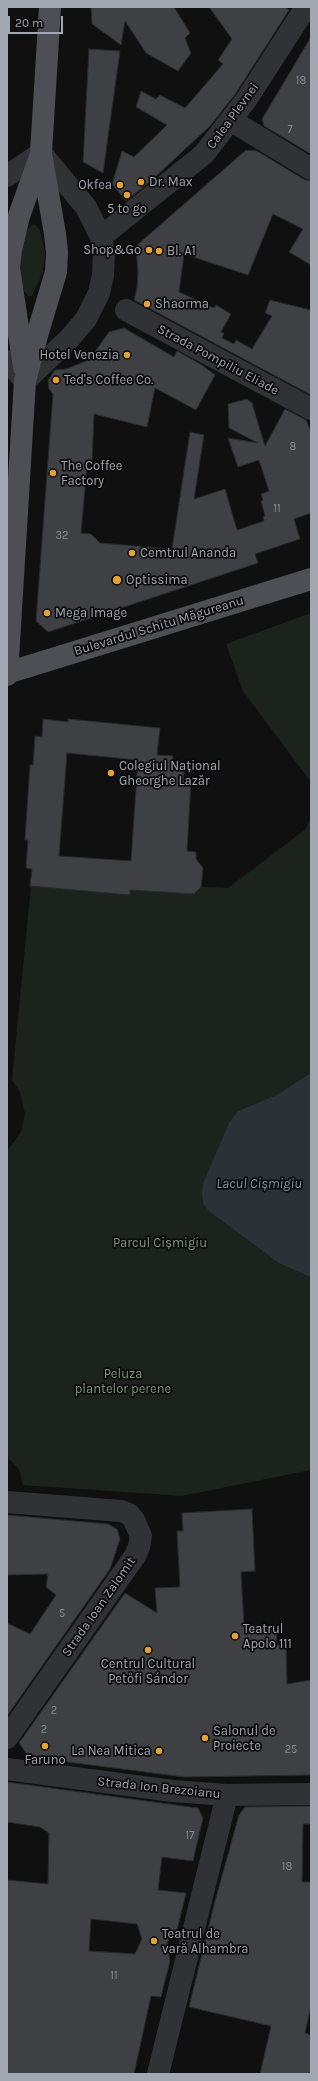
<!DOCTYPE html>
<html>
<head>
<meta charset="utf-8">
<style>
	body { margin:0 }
	#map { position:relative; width:318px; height:2081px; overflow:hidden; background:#101011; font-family:Karla,sans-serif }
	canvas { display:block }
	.frame { position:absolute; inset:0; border:8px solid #a2a7b1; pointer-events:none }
	.scale { position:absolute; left:8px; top:16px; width:55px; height:18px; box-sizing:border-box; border:2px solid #a2a7b1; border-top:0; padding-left:5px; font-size:12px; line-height:14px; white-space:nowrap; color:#a2a7b1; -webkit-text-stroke:3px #0b0b0c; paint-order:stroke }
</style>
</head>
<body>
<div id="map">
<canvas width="318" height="2081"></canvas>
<div class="frame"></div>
<div class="scale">20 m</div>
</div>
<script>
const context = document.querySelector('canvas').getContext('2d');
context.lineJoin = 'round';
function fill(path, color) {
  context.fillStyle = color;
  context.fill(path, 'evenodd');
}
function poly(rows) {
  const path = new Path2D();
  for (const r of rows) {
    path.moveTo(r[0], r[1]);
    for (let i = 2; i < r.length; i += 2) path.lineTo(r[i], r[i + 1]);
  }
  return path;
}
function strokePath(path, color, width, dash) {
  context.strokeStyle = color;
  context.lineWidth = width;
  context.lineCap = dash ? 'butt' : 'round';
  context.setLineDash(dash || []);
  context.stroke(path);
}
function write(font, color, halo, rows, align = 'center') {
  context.font = font + ' Karla,sans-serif';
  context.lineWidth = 3.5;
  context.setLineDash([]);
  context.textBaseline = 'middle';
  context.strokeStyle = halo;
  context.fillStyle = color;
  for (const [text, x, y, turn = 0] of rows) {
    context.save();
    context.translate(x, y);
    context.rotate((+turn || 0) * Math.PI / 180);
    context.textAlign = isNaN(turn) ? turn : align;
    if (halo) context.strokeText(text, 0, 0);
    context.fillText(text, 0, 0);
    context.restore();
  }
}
const green = poly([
	[33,224,36,225,40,231,45,252,43,272,32,296,28,296,24,291,19,271,23,241,27,230],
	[311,613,311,782,243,691,226,644],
	[311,816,311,1470,182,1496,23,1485,19,1469,7,1457,7,1172,8,1150,21,1132,25,1114,20,1092,12,1080,31,886,130,895,130,890,194,894,201,887,228,888,306,829]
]);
const water = poly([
	[311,1073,311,1277,279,1263,209,1211,203,1203,202,1194,203,1184,229,1123,238,1111,277,1095]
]);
const building = poly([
	[91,7,174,7,190,33,185,38,191,53,178,71,146,53,125,21,121,45,92,24,91,7],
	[209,7,285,7,289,10,236,93,210,126,153,179,126,201,112,184,122,151,134,157,167,125,136,107,141,91,156,99,160,95,185,108,223,64,218,60,232,39,209,7],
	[311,37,311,154,264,126,262,119,311,37],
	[89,49,120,51,103,173,83,162,89,49],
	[246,150,257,151,305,180,311,181,311,265,289,252,303,229,273,214,248,275,184,254,179,292,214,308,216,305,231,314,221,332,224,333,222,338,234,344,236,340,252,349,272,316,265,313,270,300,311,310,311,395,134,300,137,288,138,274,136,246,246,150],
	[124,328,174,357,177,351,202,365,215,375,196,410,155,388,147,427,94,414,92,463,87,466,81,533,91,534,100,543,172,549,190,432,204,435,194,499,225,489,237,530,264,521,263,517,265,516,261,501,263,500,261,494,269,491,259,460,238,467,228,438,258,443,229,428,228,404,247,399,252,403,265,446,285,409,306,420,311,432,311,513,294,519,300,539,255,554,258,563,48,632,36,621,53,394,49,389,48,380,55,370,66,369,89,360,109,332,124,328],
	[43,719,68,722,68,719,160,728,157,755,173,756,172,764,185,765,183,781,191,781,187,851,196,852,196,859,203,868,201,887,194,894,130,890,130,895,30,886,32,869,26,868,28,840,25,840,30,765,33,765,35,736,42,737,43,719],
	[67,753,138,760,131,861,59,856,67,753],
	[252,1509,255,1571,241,1572,244,1626,276,1625,277,1645,286,1644,287,1684,311,1680,311,1775,184,1777,29,1757,19,1743,125,1593,157,1613,155,1588,180,1587,177,1531,183,1531,182,1513,252,1509],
	[7,1515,108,1524,117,1529,120,1539,110,1569,7,1716,7,1623,30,1634,56,1595,46,1587,48,1574,7,1575,7,1515],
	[7,1782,198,1808,203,1818,193,1861,162,1857,158,1890,186,1893,177,1930,173,1931,167,1943,170,1961,161,1997,151,1996,134,2074,7,2074,7,1880,48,1884,49,1833,40,1827,7,1822,7,1782],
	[91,1919,137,1924,142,1939,135,1954,89,1951,91,1919],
	[311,1806,311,1824,303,1824,302,1882,311,1882,311,2006,305,2033,311,2035,311,2074,260,2074,271,2026,189,2007,215,1901,239,1815,245,1807,311,1806]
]);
const minor = poly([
	[232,121,311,169],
	[7,176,41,153,86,207,101,237,104,253,103,275,99,293,86,319,70,338,25,381,7,361],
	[101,237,204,154,246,100,306,7],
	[126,310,311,409],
	[7,1502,121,1511,129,1514,134,1520,141,1536,139,1547,135,1556,7,1738],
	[7,1769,173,1791,227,1795,311,1794],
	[158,2074,227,1795]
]);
const major = poly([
	[24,367,9,268,11,250,19,216,41,154],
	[7,673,311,579],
	[7,675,25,381,38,332,56,272,57,252,55,234,41,153,50,7]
]);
const markers = [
	[141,182,4,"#e4a235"],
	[120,185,4,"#e4a235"],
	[127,195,4,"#e4a235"],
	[149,250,4,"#e4a235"],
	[159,251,4,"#e4a235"],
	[147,304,4,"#e4a235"],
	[127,355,4,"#e4a235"],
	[56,380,4,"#e4a235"],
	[53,473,4,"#e4a235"],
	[132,553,4,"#e4a235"],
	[117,580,5,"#e4a235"],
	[47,613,4,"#e4a235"],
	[111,773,4,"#e4a235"],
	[235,1636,4,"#e4a235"],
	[148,1650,4,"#e4a235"],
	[205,1738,4,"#e4a235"],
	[45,1746,4,"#e4a235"],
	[159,1751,4,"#e4a235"],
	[154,1941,4,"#e4a235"]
];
const numberNames = [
	["18",301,81],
	["7",290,130],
	["8",293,447],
	["11",277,509],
	["32",62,536],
	["5",62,1614],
	["2",54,1711],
	["2",44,1730],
	["25",291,1750],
	["17",190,1836],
	["18",287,1867],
	["11",114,1976]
];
const streetNames = [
	["Calea Plevnei",233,116,-54],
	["Strada Pompiliu Eliade",218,360,28],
	["Bulevardul Schitu Măgureanu",159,626,-17],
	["Strada Ioan Zalomit",99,1607,-55],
	["Strada Ion Brezoianu",159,1788,6]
];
const poiNames = [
	["Dr. Max",149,182],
	["Okfea",112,185,"right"],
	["5 to go",127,209,"center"],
	["Shop&Go",141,250,"right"],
	["Bl. A1",167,251],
	["Shaorma",155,304],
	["Hotel Venezia",119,355,"right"],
	["Ted's Coffee Co.",64,380],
	["The Coffee",61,466],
	["Factory",61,481],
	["Cemtrul Ananda",140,553],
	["Optissima",126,580],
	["Mega Image",55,613],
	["Colegiul Național",119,766],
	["Gheorghe Lazăr",119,781],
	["Teatrul",243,1629],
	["Apolo 111",243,1644],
	["Centrul Cultural",148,1664,"center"],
	["Petőfi Sándor",148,1679,"center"],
	["Salonul de",213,1731],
	["Proiecte",213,1746],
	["La Nea Mitica",151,1751,"right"],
	["Faruno",45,1760,"center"],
	["Teatrul de",162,1934],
	["vară Alhambra",162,1949]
];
const parkNames = [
	["Parcul Cișmigiu",160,1243],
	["Peluza",123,1374],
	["plantelor perene",123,1389]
];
const waterNames = [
	["Lacul Cișmigiu",259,1184]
];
fill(green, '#1c231d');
fill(water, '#2a3238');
fill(building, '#3f4044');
strokePath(building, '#2a2a2d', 1);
strokePath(minor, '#313235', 22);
strokePath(major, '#4d4f54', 22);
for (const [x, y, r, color] of markers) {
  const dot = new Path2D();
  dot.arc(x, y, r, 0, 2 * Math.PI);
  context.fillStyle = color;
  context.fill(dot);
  strokePath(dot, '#0b0b0c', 1.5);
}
write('11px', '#898d96', null, numberNames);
write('13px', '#a2a7b1', '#0b0b0c', streetNames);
write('13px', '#a2a7b1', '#0b0b0c', poiNames, 'left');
write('13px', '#7a9b7a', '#0b0b0c', parkNames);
write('italic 14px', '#7a96aa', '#0b0b0c', waterNames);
</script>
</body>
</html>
